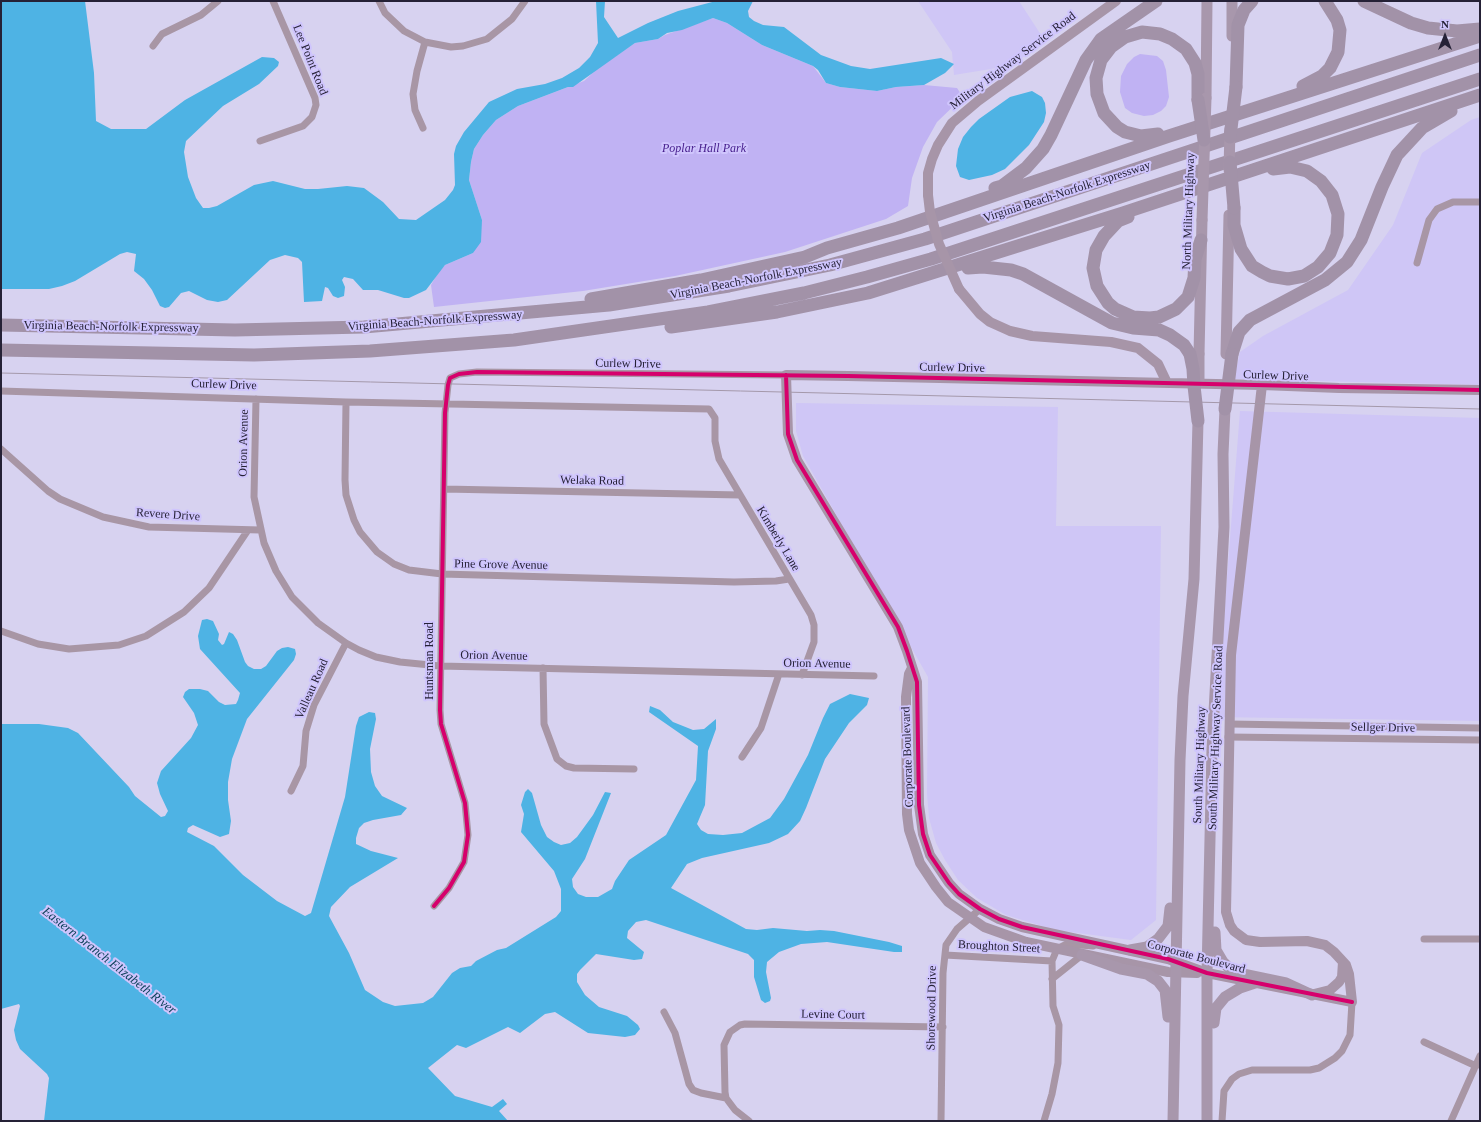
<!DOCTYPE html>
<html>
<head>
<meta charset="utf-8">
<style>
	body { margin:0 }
	#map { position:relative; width:1481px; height:1122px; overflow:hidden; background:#d7d2f0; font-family:"Times New Roman",serif }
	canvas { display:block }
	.frame { position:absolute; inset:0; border:2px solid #252136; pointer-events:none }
	.north { position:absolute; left:1425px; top:16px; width:40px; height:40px; -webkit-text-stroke:3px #cfc5fd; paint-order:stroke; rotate:0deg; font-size:11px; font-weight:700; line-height:16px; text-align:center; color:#252136 }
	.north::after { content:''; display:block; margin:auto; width:14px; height:18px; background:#252136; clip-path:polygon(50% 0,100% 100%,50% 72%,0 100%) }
</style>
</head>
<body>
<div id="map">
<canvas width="1481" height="1122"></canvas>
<div class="frame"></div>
<div class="north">N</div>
</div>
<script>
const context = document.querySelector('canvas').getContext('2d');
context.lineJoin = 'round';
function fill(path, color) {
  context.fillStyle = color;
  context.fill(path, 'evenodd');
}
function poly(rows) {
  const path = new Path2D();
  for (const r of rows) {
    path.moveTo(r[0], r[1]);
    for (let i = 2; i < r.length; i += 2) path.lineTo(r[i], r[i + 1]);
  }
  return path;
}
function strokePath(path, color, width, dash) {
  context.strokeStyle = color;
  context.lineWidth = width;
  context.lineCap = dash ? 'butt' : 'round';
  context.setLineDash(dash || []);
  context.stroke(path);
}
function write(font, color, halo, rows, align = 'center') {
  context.font = font + ' "Times New Roman",serif';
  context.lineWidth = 4;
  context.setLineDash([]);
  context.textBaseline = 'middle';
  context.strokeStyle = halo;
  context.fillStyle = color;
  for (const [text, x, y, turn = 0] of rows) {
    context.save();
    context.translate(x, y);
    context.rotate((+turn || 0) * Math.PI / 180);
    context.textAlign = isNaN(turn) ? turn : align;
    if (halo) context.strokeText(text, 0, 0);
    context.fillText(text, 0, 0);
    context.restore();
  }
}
const built = poly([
	[918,1,1019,1,1043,38,1015,65,954,75,952,52],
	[1480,117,1480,385,1234,379,1240,352,1263,336,1348,290,1393,225,1422,153,1471,120],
	[796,403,1058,407,1056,526,1161,526,1156,920,1131,940,1055,930,1006,915,977,898,958,880,945,860,936,843,929,818,927,794,928,677,803,456,796,431],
	[1240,411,1480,418,1480,721,1216,717]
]);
const green = poly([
	[713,18,727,23,762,45,813,66,826,83,840,87,877,91,896,87,924,85,957,88,963,97,937,122,923,147,912,178,908,206,886,219,785,252,675,276,583,291,434,307,431,285,439,271,445,265,473,253,482,220,469,180,471,162,474,149,483,135,496,120,518,106,584,81,597,69,635,43,658,39,665,35],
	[1140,54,1157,56,1163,61,1166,70,1169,97,1166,106,1161,111,1153,115,1144,116,1132,113,1125,108,1120,92,1121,76,1127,64,1134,57]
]);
const water = poly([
	[1,1,85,1,94,73,96,121,111,129,146,129,185,100,262,57,274,58,279,62,278,66,259,84,223,106,186,141,184,152,188,177,196,198,203,208,209,208,217,206,254,185,273,181,305,189,318,189,347,186,364,188,383,202,399,219,416,220,445,200,453,190,455,185,454,154,456,146,464,132,489,102,517,89,545,84,562,78,579,68,590,57,598,43,596,1,605,1,604,17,618,38,648,23,678,11,716,1,753,1,748,11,749,17,754,21,763,25,784,27,821,55,851,66,870,69,941,58,954,64,945,73,924,85,896,87,877,91,840,87,826,83,818,70,813,66,762,45,727,23,713,18,682,30,667,33,658,39,635,43,573,87,568,87,518,106,496,120,483,135,474,149,471,162,469,180,482,220,481,242,473,253,445,265,426,290,409,298,404,298,378,290,363,290,353,279,344,277,342,280,345,287,344,296,338,298,333,296,328,288,325,287,322,301,304,302,302,262,298,258,285,255,270,260,227,300,218,302,207,300,189,291,181,293,169,307,165,308,160,306,152,290,144,279,134,271,136,254,127,252,120,254,75,281,62,286,49,289,1,289],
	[1032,91,1042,97,1045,103,1046,113,1044,122,1029,145,1005,169,992,175,969,180,960,177,956,166,958,149,963,137,971,127,979,119,1010,97],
	[207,619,213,621,219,634,218,640,222,645,224,644,229,632,233,634,237,640,245,662,248,666,254,669,261,669,266,666,277,651,282,648,288,647,295,649,296,654,294,660,247,719,232,759,228,782,228,800,231,821,229,834,220,837,193,825,188,828,187,832,214,846,243,875,277,901,305,916,311,913,345,797,356,726,359,717,369,712,375,713,376,719,370,749,371,772,375,786,382,796,407,808,401,815,373,820,364,823,359,828,356,838,356,844,371,851,398,858,350,887,331,907,329,916,349,953,365,990,383,1002,395,1006,423,1003,433,997,452,973,460,968,471,966,476,961,497,950,506,948,556,917,561,911,561,889,554,871,521,832,524,814,521,805,525,792,528,789,532,793,541,825,547,837,554,842,561,845,570,843,577,837,593,815,605,792,611,793,585,859,572,879,573,887,578,894,586,897,598,897,612,889,615,881,629,860,666,835,696,780,698,746,649,712,650,706,660,710,673,722,693,730,704,729,716,719,716,729,708,751,705,805,697,824,701,830,708,834,723,835,742,833,770,818,784,799,808,755,823,718,830,704,850,694,869,698,867,705,849,723,825,759,806,808,800,821,788,834,769,843,702,858,687,864,671,888,746,929,757,930,773,928,807,931,820,930,834,931,889,942,902,946,902,952,894,952,827,942,801,944,779,952,767,962,766,972,771,998,770,1001,765,1003,761,1000,754,977,754,960,748,954,646,920,636,922,628,931,627,938,644,952,642,959,634,960,596,954,580,970,577,974,577,982,585,995,599,1007,627,1016,638,1025,640,1029,635,1035,625,1037,588,1033,555,1012,545,1014,520,1033,508,1027,466,1048,457,1045,428,1068,455,1096,492,1107,503,1099,507,1104,499,1111,508,1121,44,1121,49,1078,47,1074,20,1049,16,1040,14,1030,20,1006,19,1004,1,1009,1,724,39,724,68,728,78,733,129,787,135,796,161,817,165,816,168,811,160,794,157,783,161,771,191,738,198,725,194,713,183,697,185,692,189,689,200,689,208,691,219,702,225,705,236,704,238,700,240,693,200,649,198,636,202,620]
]);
const street = poly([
	[379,1,385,13,404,31,425,42,451,47,463,46,487,39,512,19,525,1],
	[153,46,162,34,201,15,218,1],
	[423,128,415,110,413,94,417,71,425,42],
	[260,141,303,126,312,117,316,105,315,98,273,1],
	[1417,263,1429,220,1437,209,1453,202,1480,202],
	[1,391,346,402,709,409,715,418,715,441,719,459,811,615,814,625,814,642,802,675],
	[256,399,254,497,264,543,276,571,292,597,318,623,346,643,359,650,376,657,400,662,440,666,874,676],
	[346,402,345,480,346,495,354,520,360,532,377,552,394,564,409,570,442,574,734,582,776,581,789,579],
	[1,449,48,491,60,499,103,517,149,527,260,530],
	[444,489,740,495],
	[1,631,38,644,69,649,119,645,146,636,184,612,209,588,248,530],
	[543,668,544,724,557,759,566,766,574,768,634,769],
	[1229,724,1480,728],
	[1228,737,1480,740],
	[742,757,761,728,779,674],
	[291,791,303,766,306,731,314,705,346,643],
	[434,906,449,888,464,862,468,835,465,803,441,724,440,710,445,413,448,385,450,378,459,374,477,372,786,375],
	[1424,939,1480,939],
	[945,955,1052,961],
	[1052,979,1082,955],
	[664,1012,675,1033,689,1084,693,1090,701,1093,726,1098,735,1110,749,1121],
	[1424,1042,1476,1066],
	[726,1098,725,1092,724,1045,730,1032,740,1025,745,1024,943,1027],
	[941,1121,943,973,946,945,957,929,980,909],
	[1044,1121,1052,1094,1058,1063,1059,1025,1053,1006,1052,961,1057,949,1067,944,1093,946],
	[1222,1121,1224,1091,1232,1079,1239,1074,1252,1070,1310,1070,1319,1068,1335,1058,1342,1051,1350,1035,1352,1002],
	[1451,1121,1480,1056]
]);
const secondary = poly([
	[928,195,928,173,932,159,938,145,952,123,978,101,1116,1],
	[959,289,980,314,990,322,1010,331,1032,336,1111,342,1138,348,1158,364,1167,383],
	[1262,385,1231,655,1226,912,1230,925,1234,931,1246,940,1260,942,1307,941,1325,945,1334,952,1346,965,1349,974,1352,1002,1207,973,1168,959,1022,927,999,919,980,909,959,894,949,883,930,855,923,834,919,805,917,682,907,651,898,627,797,460,788,434,786,375,848,376,1262,385,1339,388,1480,390],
	[912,668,909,674,906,697,907,814,909,830,920,863,936,887,948,902,984,927,1026,942,1168,972,1197,973],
	[1314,994,1330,990,1339,982,1342,977,1343,962]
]);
const primary = poly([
	[1232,36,1232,1],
	[1206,98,1207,1],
	[1199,354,1202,220],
	[1226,354,1229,215],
	[1215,932,1216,950,1223,962,1229,968,1238,973,1286,983,1312,995],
	[1130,950,1147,947,1158,939,1168,926,1170,908],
	[1082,955,1121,969,1147,974,1158,981,1165,990,1168,1017],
	[1214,1023,1216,1008,1225,997,1240,988,1255,983],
	[1173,1121,1180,760,1183,696,1194,579,1198,421],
	[1207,1121,1207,973,1212,749,1224,527,1223,454,1225,409]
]);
const highway = poly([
	[1364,1,1411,23,1428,28,1457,31,1480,29],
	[1303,86,1322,76,1330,68,1338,52,1340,30,1337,20,1325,1],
	[1236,87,1238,25,1244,10,1252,1],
	[1158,134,1141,136,1125,132,1117,127,1104,113,1097,94,1096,78,1101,60,1111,47,1125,37,1142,32,1160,34,1172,39,1186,49,1195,63,1198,74,1198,100],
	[995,188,1002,186,1026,168,1043,149,1051,135,1086,60,1101,39,1156,1],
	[1234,208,1234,225,1241,249,1252,266,1262,272,1270,276,1288,279,1304,276,1318,267,1330,253,1337,235,1338,214,1332,195,1321,181,1307,171,1290,167,1273,169],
	[1128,217,1118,221,1104,236,1096,250,1093,268,1097,286,1108,303,1115,309,1133,317,1150,318,1159,317,1176,309,1188,297,1194,278,1195,259,1201,240],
	[968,268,983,267,1011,270,1023,274,1112,323,1133,328,1159,330,1170,335,1184,345,1190,354],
	[591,299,701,280,805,257,827,248,898,228,1169,136,1480,36],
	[1,325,235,330,364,327,609,305,729,286,830,265,925,239,1480,55],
	[671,327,777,312,868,293,1123,213,1480,95],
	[1,350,254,355,370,351,514,340,708,312,804,293,867,277,931,259,1480,79],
	[1232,354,1239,332,1250,320,1325,280,1347,262,1361,240,1382,187,1397,155,1422,128,1451,111]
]);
const tram = poly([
	[1,373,1480,409]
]);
const secondaryBridge = poly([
	[928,195,930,212,939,244,959,289]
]);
const primaryBridge = poly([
	[1229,170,1230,129],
	[1202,220,1206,98],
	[1199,382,1199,354]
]);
const highwayBridge = poly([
	[1198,100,1204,140],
	[1230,137,1236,87],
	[1230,162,1234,208],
	[1190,354,1193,369,1194,386,1198,421],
	[1225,409,1232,354]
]);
const cycleway = poly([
	[786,375,788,434,797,460,898,627,907,651,917,682,919,805,923,834,930,855,949,883,959,894,980,909,999,919,1022,927,1168,959,1207,973,1352,1002],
	[434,906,449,888,464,862,468,835,465,803,441,724,440,710,445,413,448,385,450,378,459,374,477,372,848,376,1480,390]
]);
const streetNames = [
	["Lee Point Road",310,60,68],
	["Military Highway Service Road",1013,61,-37],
	["Virginia Beach-Norfolk Expressway",1067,192,-18],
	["North Military Highway",1189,211,-88],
	["Virginia Beach-Norfolk Expressway",756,279,-11],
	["Virginia Beach-Norfolk Expressway",435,321,-4],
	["Virginia Beach-Norfolk Expressway",111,327,1],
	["Curlew Drive",628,364,1],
	["Curlew Drive",952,368,1],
	["Curlew Drive",1276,376,2],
	["Curlew Drive",224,385,2],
	["Orion Avenue",244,443,-89],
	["Welaka Road",592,481,1],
	["Revere Drive",168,515,4],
	["Kimberly Lane",778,539,59],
	["Pine Grove Avenue",501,565,1],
	["Orion Avenue",494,656,1],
	["Huntsman Road",430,661,-90],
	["Orion Avenue",817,664,1],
	["Valleau Road",312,689,-66],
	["Sellger Drive",1383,728,1],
	["South Military Highway Service Road",1216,738,-88],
	["Corporate Boulevard",908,757,-92],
	["South Military Highway",1200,765,-88],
	["Broughton Street",999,947,3],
	["Corporate Boulevard",1196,957,15],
	["Shorewood Drive",932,1008,-89],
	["Levine Court",833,1015,1]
];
const parkNames = [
	["Poplar Hall Park",704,149]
];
const waterNames = [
	["Eastern Branch Elizabeth River",109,961,38]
];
fill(built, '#cfc6f6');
fill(green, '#c0b2f3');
fill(water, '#4eb3e4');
strokePath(street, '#a896a5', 7);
strokePath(secondary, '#a795a8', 10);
strokePath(primary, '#a897ac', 11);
strokePath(highway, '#a292a8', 13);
strokePath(tram, '#a498aa', 1);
strokePath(secondaryBridge, '#a795a8', 10);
strokePath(primaryBridge, '#a897ac', 11);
strokePath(highwayBridge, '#a292a8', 13);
strokePath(cycleway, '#d6006c', 4);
write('12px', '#252136', '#cfc5fd', streetNames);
write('italic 12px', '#48208e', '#cfc5fd', parkNames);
write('italic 13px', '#083f56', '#cfc5fd', waterNames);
</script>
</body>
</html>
